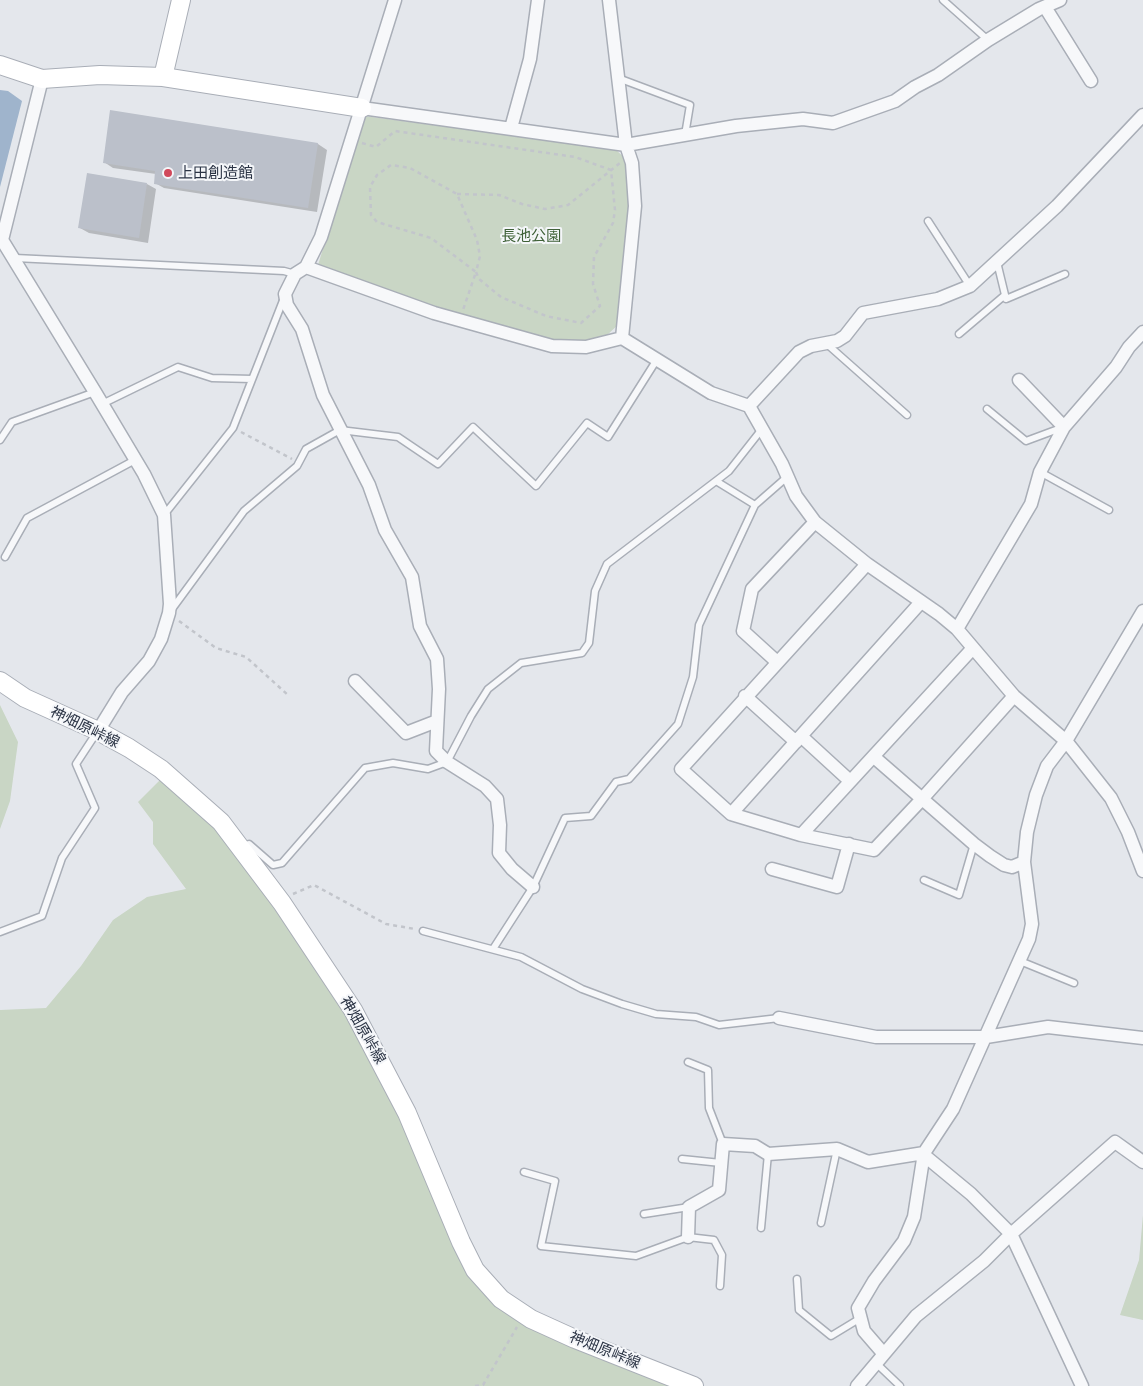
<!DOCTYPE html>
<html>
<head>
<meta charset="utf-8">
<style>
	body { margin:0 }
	canvas { display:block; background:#e4e7ec }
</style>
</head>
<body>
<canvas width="1143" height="1386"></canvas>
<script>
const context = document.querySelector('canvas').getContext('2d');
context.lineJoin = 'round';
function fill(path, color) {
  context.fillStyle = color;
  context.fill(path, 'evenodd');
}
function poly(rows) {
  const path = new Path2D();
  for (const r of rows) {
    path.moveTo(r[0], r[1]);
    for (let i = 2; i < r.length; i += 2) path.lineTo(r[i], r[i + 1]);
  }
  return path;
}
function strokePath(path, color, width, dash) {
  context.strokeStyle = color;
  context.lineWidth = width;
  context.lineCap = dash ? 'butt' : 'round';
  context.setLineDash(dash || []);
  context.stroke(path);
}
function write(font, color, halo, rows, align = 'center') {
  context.font = font + ' Lato,"Noto Sans JP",sans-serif';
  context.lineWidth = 4;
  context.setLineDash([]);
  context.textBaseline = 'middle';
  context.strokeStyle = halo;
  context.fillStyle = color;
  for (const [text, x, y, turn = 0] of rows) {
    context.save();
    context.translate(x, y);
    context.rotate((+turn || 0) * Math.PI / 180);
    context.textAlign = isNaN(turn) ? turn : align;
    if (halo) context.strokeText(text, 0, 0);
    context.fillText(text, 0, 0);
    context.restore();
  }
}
const green = poly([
	[364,116,615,149,629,162,632,206,620,323,606,336,586,342,552,342,468,319,318,265],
	[0,705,18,742,10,801,0,829],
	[163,777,190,798,235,853,349,1015,494,1296,685,1386,0,1386,0,1010,46,1008,81,966,113,920,147,897,186,889,153,844,153,822,138,802],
	[1143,1215,1143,1320,1120,1315,1139,1260]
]);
const water = poly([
	[0,90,8,91,22,101,0,187]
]);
const shadow = poly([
	[318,144,327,150,317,212,164,188,155,183,156,174,113,168,104,162],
	[147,184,156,189,148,243,89,233,80,228]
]);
const building = poly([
	[110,110,318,143,308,208,154,184,155,171,103,163],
	[87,173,147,183,139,238,78,228]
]);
const path = poly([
	[362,143,376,147,395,131,575,157,611,170,615,210,613,223,594,257,593,284,600,306,581,323,546,316,501,297,479,279,476,272,480,256,477,240,457,194,410,168,391,165,377,175,370,187,371,215,377,222,431,238,476,272,463,310],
	[457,194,499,195,522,204,545,209,568,205,620,163],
	[241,432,292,459],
	[179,621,216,648,246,657,288,695],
	[293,894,314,885,386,924,415,929],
	[475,1386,483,1385,517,1327]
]);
const lane = poly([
	[943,0,988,40],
	[618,78,690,105,685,135],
	[928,221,970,286],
	[15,258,284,271,295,274],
	[997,262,1006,299,1065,274],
	[959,334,1005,295],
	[828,345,907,415],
	[102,404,178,367,212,378,252,379],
	[987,409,1026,441,1061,428],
	[0,440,12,422,95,392],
	[1040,472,1109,510],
	[716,481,755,505],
	[164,515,233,428,284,298],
	[5,557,27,518,135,460],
	[172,609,244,511,297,466,306,449,340,430,398,437,438,464,473,427,536,486,587,423,608,437,656,361],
	[243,847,249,844,273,865,282,863,365,768,393,763,428,769,447,762,471,716,488,689,521,663,582,653,589,643,595,591,607,564,729,471,762,429],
	[924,880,959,895,974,844],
	[423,931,521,957,582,989,622,1004,656,1014,696,1017,719,1025,779,1018],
	[0,932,42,916,62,858,95,808,76,764,97,732],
	[493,949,533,887,565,818,591,816,616,782,629,779,678,724,693,677,699,625,755,505,787,477],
	[1020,961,1074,983],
	[688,1062,708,1070,709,1108,723,1144],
	[682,1159,721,1163],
	[524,1172,555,1181,541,1246,636,1256,688,1237,714,1240,722,1255,720,1286],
	[644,1214,689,1207],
	[821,1223,837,1149],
	[761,1228,768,1154],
	[797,1279,799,1310,831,1336,859,1319],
	[876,1363,900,1386]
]);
const street = poly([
	[395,0,321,237,306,267,295,274,285,294,287,305,302,329,323,395,369,485,385,530,412,577,420,626,437,659,439,689,436,751,447,762,485,786,497,799,500,825,499,853,512,869,533,887],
	[609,0,626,145,632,163,635,206,622,338],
	[1045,7,1091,81],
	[42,79,2,240,95,392,144,474,164,515,170,604,169,613,161,639,149,661,122,692,98,731],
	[362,108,626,145,736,126,803,119,833,123,895,101,915,87,938,75,988,40,1039,9,1060,0],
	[511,128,530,59,538,0],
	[306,267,434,313,552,346,586,347,622,338,711,393,749,406,782,464,796,496,815,522,867,564,939,614,957,629,1014,696,1066,741,1111,798,1128,832,1143,871],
	[1019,380,1064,427],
	[749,406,799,352,811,346,837,341,845,336,863,313,938,299,970,286,1057,206,1143,115],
	[867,564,681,769,731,814,801,835,874,850,922,799,1014,696],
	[957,629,1031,504,1040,472,1064,427,1116,367,1129,347,1143,332],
	[776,661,743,631,752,589,815,522],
	[355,681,406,733,437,721],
	[745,696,796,742],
	[802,737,850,781],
	[874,757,974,844,990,856,1004,865,1012,867,1024,862],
	[731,814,921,602],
	[801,835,973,648],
	[772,869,837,887,849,844],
	[779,1018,876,1037,986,1037,1048,1027,1143,1038],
	[925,1156,971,1194,1011,1234,1082,1386],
	[688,1237,689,1207,719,1190,723,1144,755,1146,768,1154,837,1149,868,1162,924,1153,953,1109,1029,939,1032,924,1024,862,1027,832,1036,795,1047,766,1066,741,1143,611],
	[883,1353,864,1331,858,1308,874,1281,904,1241,914,1217,924,1153],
	[857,1386,916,1316,984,1261,1011,1234,1115,1142,1143,1162]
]);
const secondary = poly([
	[0,65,42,79,100,75,163,77,362,108],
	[163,77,181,0],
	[0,681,25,698,98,731,129,748,161,769,221,822,282,903,353,1010,407,1113,461,1242,475,1270,501,1299,531,1319,575,1339,694,1386]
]);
const markers = [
	[168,173,5,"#d1495b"]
];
const poiNames = [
	["上田創造館",178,173]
];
const parkNames = [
	["長池公園",531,236]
];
const streetNames = [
	["神畑原峠線",85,727,26],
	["神畑原峠線",363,1030,60],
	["神畑原峠線",605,1350,22]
];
fill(green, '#c9d6c5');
fill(water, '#9fb4cc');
fill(shadow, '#0003');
fill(building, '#bbc0ca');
strokePath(lane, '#a9aeb7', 9);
strokePath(street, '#a9aeb7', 15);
strokePath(secondary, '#a9aeb7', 20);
strokePath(path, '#c2c5cb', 2.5, [4, 4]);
strokePath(lane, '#f7f8fa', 6);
strokePath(street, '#f7f8fa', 12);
strokePath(secondary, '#fff', 18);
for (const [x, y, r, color] of markers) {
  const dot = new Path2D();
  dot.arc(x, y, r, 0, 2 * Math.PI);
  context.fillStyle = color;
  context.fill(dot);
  strokePath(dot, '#f4f6f9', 2);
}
write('15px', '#2b3445', '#f4f6f9', poiNames, 'left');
write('15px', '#3f6138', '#f4f6f9', parkNames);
write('15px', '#2b3445', '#f4f6f9', streetNames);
</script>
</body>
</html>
